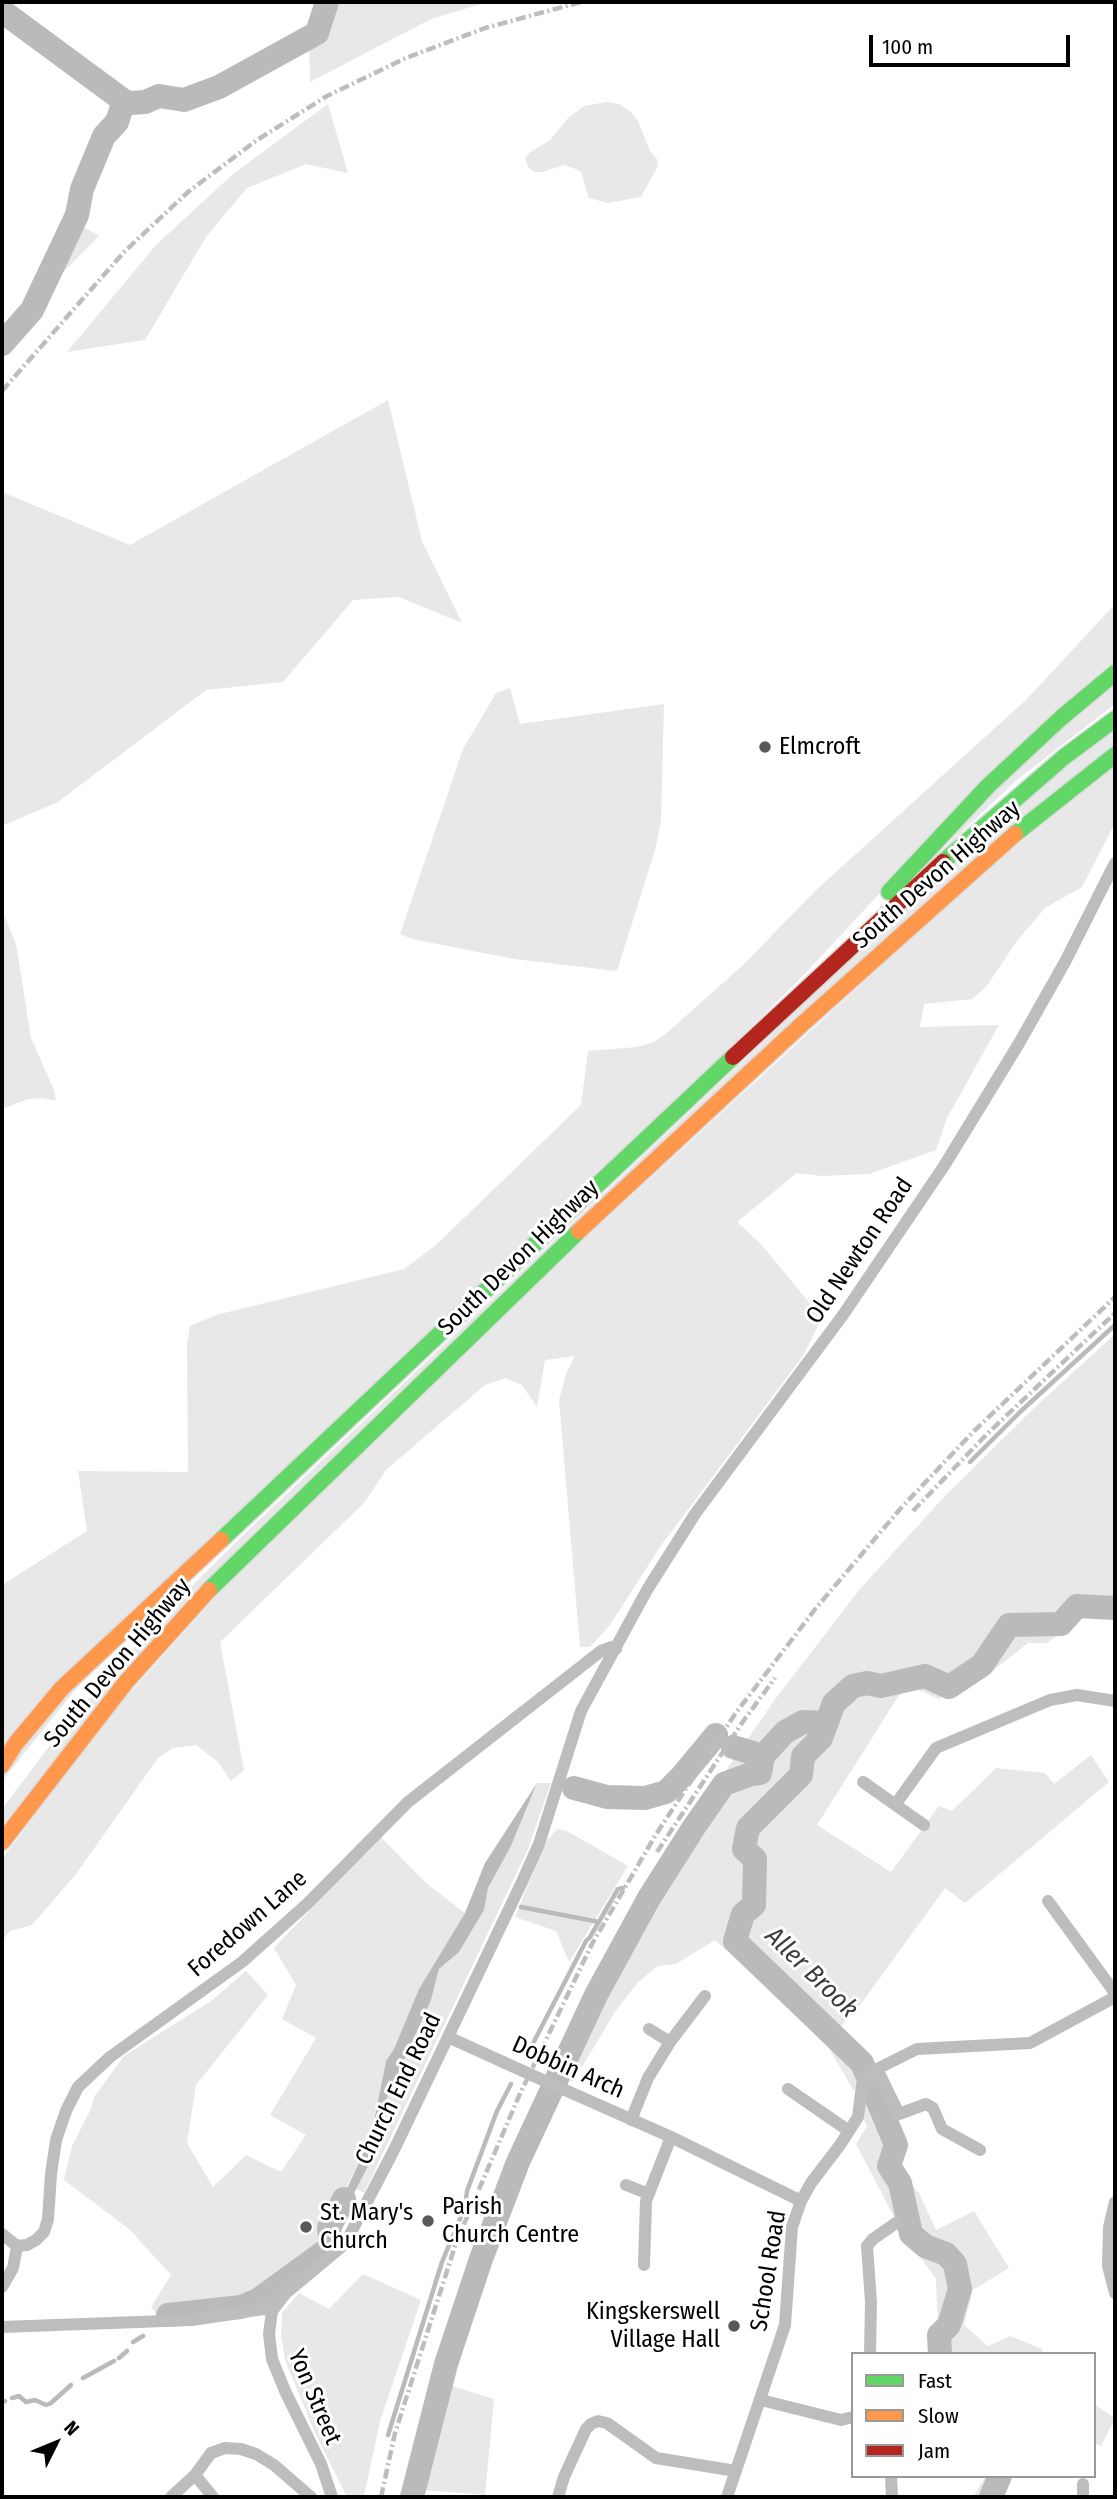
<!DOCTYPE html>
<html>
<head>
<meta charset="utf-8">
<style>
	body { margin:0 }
	#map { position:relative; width:1117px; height:2499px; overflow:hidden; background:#fff; font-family:"Fira Sans Condensed",sans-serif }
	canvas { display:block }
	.frame { position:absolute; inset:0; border:4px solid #000; pointer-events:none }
	.legend { position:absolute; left:851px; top:2352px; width:245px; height:126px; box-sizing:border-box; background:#fff; border:2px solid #999; margin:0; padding:9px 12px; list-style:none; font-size:21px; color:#000 }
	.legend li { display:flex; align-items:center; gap:14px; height:35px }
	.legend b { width:35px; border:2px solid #999 }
	.north { position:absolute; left:21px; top:2408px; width:70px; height:70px; -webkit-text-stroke:5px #fff; paint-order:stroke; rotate:47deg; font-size:19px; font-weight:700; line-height:28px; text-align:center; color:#000 }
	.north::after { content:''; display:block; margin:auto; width:24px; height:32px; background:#000; clip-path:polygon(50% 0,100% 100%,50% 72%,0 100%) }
	.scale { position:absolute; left:869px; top:35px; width:201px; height:32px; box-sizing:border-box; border:4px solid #000; border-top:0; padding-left:9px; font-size:21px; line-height:24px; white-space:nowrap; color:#000; -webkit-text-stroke:5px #fff; paint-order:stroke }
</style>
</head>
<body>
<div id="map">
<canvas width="1117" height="2499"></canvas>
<div class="frame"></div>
<ul class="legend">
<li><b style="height:9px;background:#63d668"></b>Fast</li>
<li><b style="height:9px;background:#ff974d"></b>Slow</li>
<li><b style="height:9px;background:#b3261e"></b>Jam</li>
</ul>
<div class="north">N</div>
<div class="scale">100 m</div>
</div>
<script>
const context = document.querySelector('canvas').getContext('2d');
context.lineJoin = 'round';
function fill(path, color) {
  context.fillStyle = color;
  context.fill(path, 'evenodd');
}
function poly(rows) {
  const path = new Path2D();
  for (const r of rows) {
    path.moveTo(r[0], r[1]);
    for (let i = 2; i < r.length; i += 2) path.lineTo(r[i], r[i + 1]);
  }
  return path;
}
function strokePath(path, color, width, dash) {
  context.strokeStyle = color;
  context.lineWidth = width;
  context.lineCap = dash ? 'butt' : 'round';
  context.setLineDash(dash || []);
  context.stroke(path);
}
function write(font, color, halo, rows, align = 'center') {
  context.font = font + ' "Fira Sans Condensed",sans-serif';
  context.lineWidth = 6;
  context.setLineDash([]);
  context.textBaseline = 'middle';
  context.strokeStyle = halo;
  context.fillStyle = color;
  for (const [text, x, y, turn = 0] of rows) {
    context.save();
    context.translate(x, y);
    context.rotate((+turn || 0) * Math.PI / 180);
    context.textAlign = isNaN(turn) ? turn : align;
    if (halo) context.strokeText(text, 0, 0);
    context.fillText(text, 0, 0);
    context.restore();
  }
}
const green = poly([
	[322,2,488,2,431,19,310,82,309,37],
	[606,102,619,104,631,112,638,121,650,151,657,159,658,166,641,197,608,203,589,198,581,172,576,169,563,165,543,172,534,172,528,167,525,158,529,153,550,140,568,118,584,106],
	[328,104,348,173,306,164,247,188,206,237,145,340,67,352,156,245,233,174],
	[68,218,99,236,16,320],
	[388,400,422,541,462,623,399,597,353,600,283,682,206,690,58,802,2,826,2,492,130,545],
	[1115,604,1115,663,960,807,801,978,76,1689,2,1781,2,1585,87,1531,78,1471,188,1472,187,1344,190,1326,216,1315,404,1269,436,1245,581,1105,588,1051,637,1047,654,1042,668,1032,743,965,815,891,1027,699],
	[1115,681,1115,704,1017,780,942,851,987,796],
	[510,688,520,724,664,704,661,819,656,847,617,971,514,959,412,939,400,934,463,749,496,693],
	[1115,726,1115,744,265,1523,2,1826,2,1809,62,1729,158,1620,240,1538,853,957,1002,821],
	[1115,765,1115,823,1082,887,1045,908,1017,941,986,987,972,999,924,1004,920,1027,999,1025,947,1118,936,1150,869,1174,822,1176,797,1173,737,1222,760,1243,822,1318,803,1356,660,1547,610,1625,590,1647,580,1647,559,1400,566,1374,575,1356,545,1360,537,1407,522,1385,505,1378,485,1385,387,1469,364,1503,220,1642,244,1770,231,1781,218,1762,196,1745,173,1748,158,1758,76,1874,32,1925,10,1931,2,1941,2,1859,103,1723,220,1592,579,1244,977,878],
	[2,910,16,944,31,1038,54,1090,56,1101,43,1098,28,1099,2,1109],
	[1115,1334,1115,1617,1083,1615,1047,1643,1028,1643,981,1680,939,1699,906,1684,817,1825,891,1872,939,1806,952,1811,996,1768,1045,1773,1054,1784,1091,1755,1109,1782,965,1903,945,1888,858,2008,841,2026,872,2064,859,2079,854,2091,825,2042,715,1940,676,1964,658,1966,638,1982,615,2012,573,2082,553,2072,638,1912,692,1820,776,1698,860,1589,944,1497,1033,1409],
	[537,1783,551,1783,528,1849,364,2193,356,2189,384,2135,385,2102,431,2000,439,1969,459,1952,484,1910,488,1888,511,1846],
	[557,1829,567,1831,628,1866,569,1962,556,1931,515,1917,545,1843],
	[380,1836,426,1883,465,1913,419,1989,394,2049,386,2061,371,2136,332,2218,329,2228,331,2247,258,2300,241,2307,168,2315,157,2314,151,2307,171,2275,129,2229,64,2180,72,2146,91,2109,94,2097,124,2056,211,2001,246,1971,268,1995,196,2085,187,2143,213,2187,246,2155,281,2172,306,2135,270,2115,316,2038,282,2019,296,1985,274,1948],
	[878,2082,908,2147,894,2167,919,2193,936,2230,974,2211,1009,2268,973,2290,964,2325,988,2346,1010,2336,1042,2349,1043,2354,939,2354,936,2279,902,2232,856,2144,867,2126,861,2114,866,2095],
	[363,2274,421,2300,380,2421,364,2497,347,2497,315,2433,285,2360,281,2335,282,2313,299,2293,329,2309],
	[439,2382,494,2399,485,2495,411,2489],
	[1094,2404,1115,2418,1101,2446,1094,2443],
	[986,2476,1008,2476,999,2497,973,2497]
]);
const water = poly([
	[537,1783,511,1846,488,1888,484,1910,459,1952,439,1969,431,2000,385,2102,384,2135,351,2199,329,2228,371,2136,386,2061,394,2049,419,1989,465,1913,485,1863]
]);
const stream = poly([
	[970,1462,1020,1412,1115,1325],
	[638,1898,647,1903],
	[521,1907,599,1922],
	[527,2055,586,1941,590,1937,618,1889,623,1888],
	[133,2342,143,2336],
	[119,2358,127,2351],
	[83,2378,114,2361],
	[12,2398,19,2396,26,2402,35,2400,46,2405,51,2403,71,2385],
	[2,2402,5,2401],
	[388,2435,442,2262,465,2207,467,2191,497,2111,511,2084]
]);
const river = poly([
	[2,11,124,101],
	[2,344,32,310,77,215,82,189,104,136,117,122,124,101,131,103,145,102,159,96,184,100,219,87,317,33,327,2],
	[733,1747,763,1756],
	[574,1788,607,1797,645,1798,666,1792,682,1776,716,1735],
	[168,2315,241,2307,258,2300,331,2247,329,2228,344,2199],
	[940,2354,939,2335,949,2325,960,2289,955,2264,946,2254,925,2246,911,2234,900,2183,889,2166,896,2145,862,2063,735,1941,743,1914,754,1905,755,1859,744,1849,748,1828,801,1775,803,1756,821,1738,834,1703,853,1686,867,1683,881,1686,925,1676,949,1687,982,1665,1009,1625,1061,1624,1077,1606,1115,1608],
	[412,2497,446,2364,481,2259,518,2162,596,1995,649,1898,694,1827,724,1784,751,1774,760,1773,763,1756,785,1732,803,1722,826,1723],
	[991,2497,1000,2476]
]);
const street = poly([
	[863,1782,924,1825],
	[895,1805,936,1748,1050,1700,1077,1695,1115,1701],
	[1048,1901,1115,1993],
	[649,2029,670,2042],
	[448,2037,503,2062],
	[877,2069,899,2114,926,2104,933,2108,942,2129,980,2150],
	[556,2086,671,2137,801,2201],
	[788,2089,849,2131],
	[631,2120,648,2078,670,2042,705,1996],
	[626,2185,649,2194],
	[1115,2202,1109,2227,1108,2266,1115,2293],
	[2,2234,17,2246],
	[17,2246,27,2245,36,2240,44,2232,48,2219,51,2174,56,2140,66,2111,78,2087,110,2057,242,1962,307,1904,408,1802,601,1651,612,1647,616,1649],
	[644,2265,646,2201,671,2137],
	[2,2287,13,2268,17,2246],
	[2,2327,192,2320,263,2309,272,2311],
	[870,2354,871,2302,867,2246,873,2239,896,2223],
	[761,2400,841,2420,853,2417],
	[195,2475,213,2497],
	[891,2476,892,2497],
	[1083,2484,1083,2497],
	[171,2497,195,2475,211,2453,225,2448,241,2449,256,2454,274,2465,311,2497],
	[332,2497,321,2464,285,2391,272,2359,269,2334,272,2311,285,2294,345,2244,394,2150,521,1884,539,1844,581,1711,647,1590,695,1514,843,1315,944,1166,1018,1045,1065,962,1115,863],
	[558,2497,564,2477,586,2429,591,2424,598,2421,607,2423,656,2458,736,2471],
	[727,2497,785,2325,792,2227,801,2201,811,2183,840,2145,858,2117,862,2085,877,2069,917,2049,1030,2043,1115,1997]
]);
const fast = poly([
	[1015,834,1115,755],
	[943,862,1064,757,1115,719],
	[889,892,988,786,1061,718,1115,673],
	[221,1540,733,1057],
	[209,1590,579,1231]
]);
const slow = poly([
	[579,1231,800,1026,1015,834],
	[2,1765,16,1743,62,1688,221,1540],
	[2,1842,126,1682,209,1590]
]);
const jam = poly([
	[733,1057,943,862]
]);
const rail = poly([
	[2,391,124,252,188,192,257,140,327,96,406,58,485,28,581,2],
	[913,1511,988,1433,1115,1313],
	[657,1852,744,1720,775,1678],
	[381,2497,395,2433,456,2243,519,2096,592,1944,655,1836,735,1714,816,1608,901,1508,974,1431,1115,1297]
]);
const streetBridge = poly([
	[503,2062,556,2086]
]);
const markers = [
	[765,747,7,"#595959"],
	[428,2221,7,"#595959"],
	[306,2227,7,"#595959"],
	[734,2326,7,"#595959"]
];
const poiNames = [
	["Elmcroft",779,747],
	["Parish",442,2207],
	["Church Centre",442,2235],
	["St. Mary's",320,2213],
	["Church",320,2241],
	["Kingskerswell",720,2312,"right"],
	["Village Hall",720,2340,"right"]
];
const streetNames = [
	["South Devon Highway",937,875,-41],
	["Old Newton Road",860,1251,-56],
	["South Devon Highway",519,1258,-44],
	["South Devon Highway",118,1663,-50],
	["Foredown Lane",248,1924,-41],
	["Dobbin Arch",568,2068,24],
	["Church End Road",399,2089,-64],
	["School Road",769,2271,-81],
	["Yon Street",314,2397,67]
];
const waterNames = [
	["Aller Brook",811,1973,44]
];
fill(green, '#e8e8e8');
fill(water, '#bababa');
strokePath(stream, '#bababa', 4.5);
strokePath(river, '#bababa', 24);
strokePath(fast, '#dbdbdb', 19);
strokePath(slow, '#dbdbdb', 19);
strokePath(jam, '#dbdbdb', 19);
strokePath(street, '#bdbdbd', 12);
strokePath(fast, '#63d668', 16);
strokePath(slow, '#ff974d', 16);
strokePath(jam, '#b3261e', 16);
strokePath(rail, '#bdbdbd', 4.5, [10, 3.5, 2, 3.5]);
strokePath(streetBridge, '#bdbdbd', 12);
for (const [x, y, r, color] of markers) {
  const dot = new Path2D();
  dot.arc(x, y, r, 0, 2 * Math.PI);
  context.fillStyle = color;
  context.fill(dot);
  strokePath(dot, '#fff', 2.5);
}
write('24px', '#000', '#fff', poiNames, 'left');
write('24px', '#000', '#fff', streetNames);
write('italic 26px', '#3d3d3d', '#fff', waterNames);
</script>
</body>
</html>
